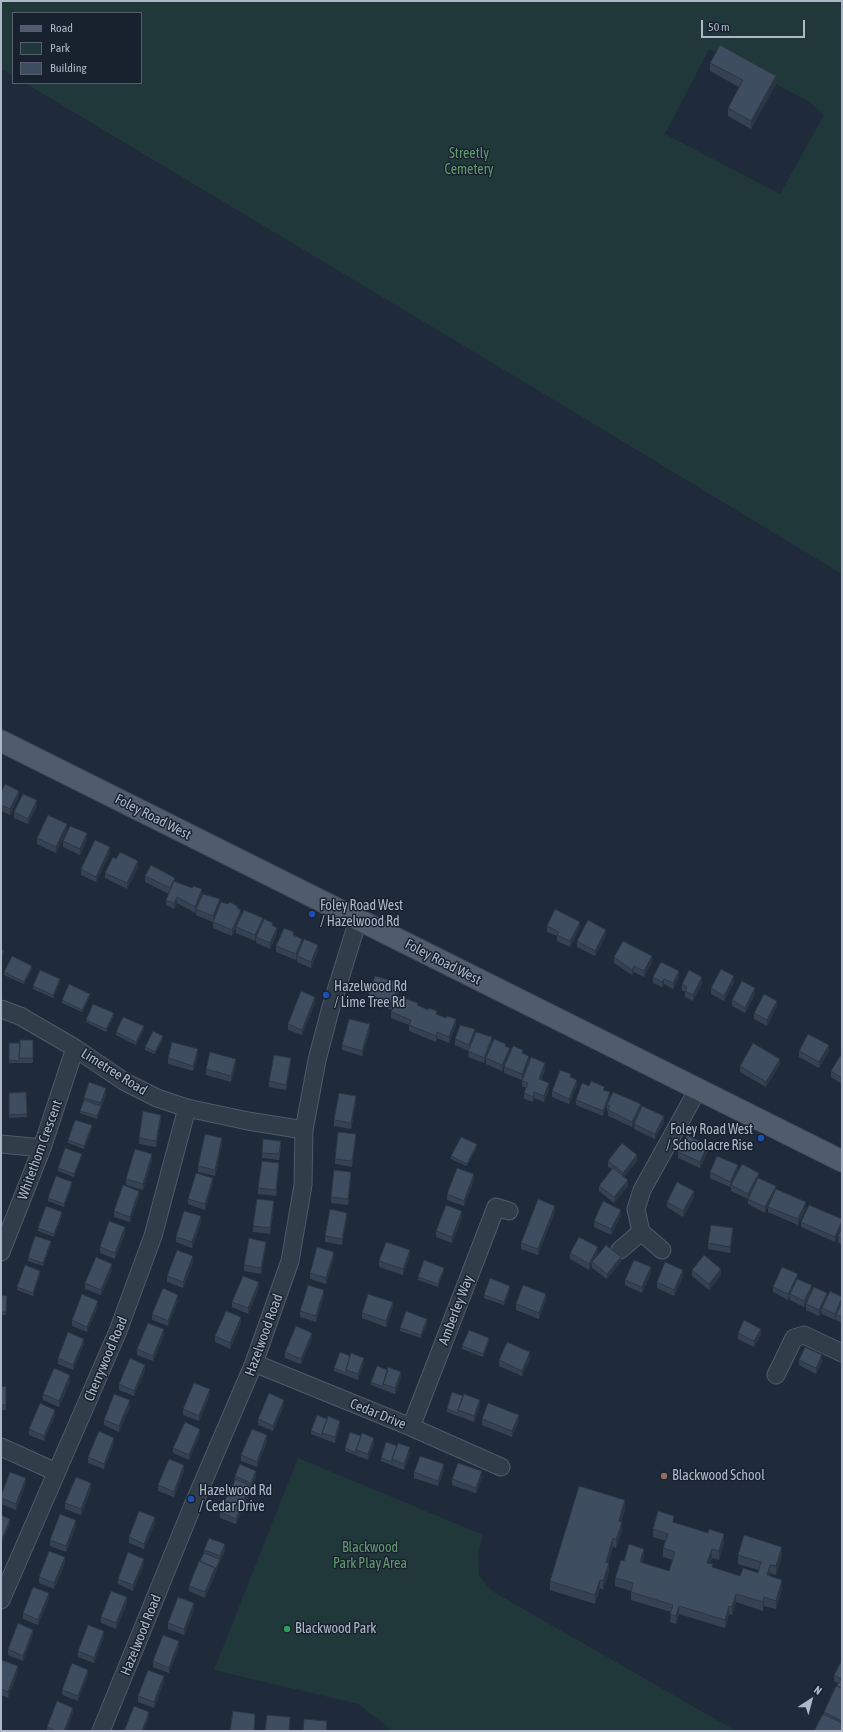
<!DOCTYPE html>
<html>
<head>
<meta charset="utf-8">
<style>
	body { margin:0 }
	#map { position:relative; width:843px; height:1732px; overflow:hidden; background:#1f2b3a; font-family:"Asap Condensed",sans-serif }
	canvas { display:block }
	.frame { position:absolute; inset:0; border:2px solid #adb7c7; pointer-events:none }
	.legend { position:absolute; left:12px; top:12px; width:130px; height:72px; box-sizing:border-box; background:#18222f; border:1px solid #545e6c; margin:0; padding:5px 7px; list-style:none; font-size:12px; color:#adb7c7 }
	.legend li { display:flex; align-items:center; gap:8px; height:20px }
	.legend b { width:20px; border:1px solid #545e6c }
	.north { position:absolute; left:791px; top:1680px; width:40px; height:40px; -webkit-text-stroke:3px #18222f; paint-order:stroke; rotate:36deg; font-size:11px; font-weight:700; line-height:16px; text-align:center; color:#adb7c7 }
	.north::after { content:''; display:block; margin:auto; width:14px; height:18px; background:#adb7c7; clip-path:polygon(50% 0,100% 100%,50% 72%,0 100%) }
	.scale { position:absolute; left:701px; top:20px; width:104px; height:18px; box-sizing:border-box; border:2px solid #adb7c7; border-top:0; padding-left:5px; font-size:12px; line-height:14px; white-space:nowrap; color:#adb7c7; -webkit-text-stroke:3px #18222f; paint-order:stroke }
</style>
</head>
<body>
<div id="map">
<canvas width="843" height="1732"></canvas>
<div class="frame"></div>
<ul class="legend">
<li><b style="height:5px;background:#505c6b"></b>Road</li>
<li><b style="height:11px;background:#21383b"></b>Park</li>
<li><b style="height:11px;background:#3f4d60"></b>Building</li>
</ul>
<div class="north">N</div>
<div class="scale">50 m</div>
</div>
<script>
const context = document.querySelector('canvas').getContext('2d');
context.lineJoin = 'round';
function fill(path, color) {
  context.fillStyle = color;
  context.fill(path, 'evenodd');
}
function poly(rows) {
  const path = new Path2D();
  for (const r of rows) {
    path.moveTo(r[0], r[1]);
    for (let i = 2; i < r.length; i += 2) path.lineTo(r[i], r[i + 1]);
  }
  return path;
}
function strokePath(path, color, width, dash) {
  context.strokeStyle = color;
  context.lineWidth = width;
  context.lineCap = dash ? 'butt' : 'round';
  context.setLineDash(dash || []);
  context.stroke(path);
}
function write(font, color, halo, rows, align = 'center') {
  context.font = font + ' "Asap Condensed",sans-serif';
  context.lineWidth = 3;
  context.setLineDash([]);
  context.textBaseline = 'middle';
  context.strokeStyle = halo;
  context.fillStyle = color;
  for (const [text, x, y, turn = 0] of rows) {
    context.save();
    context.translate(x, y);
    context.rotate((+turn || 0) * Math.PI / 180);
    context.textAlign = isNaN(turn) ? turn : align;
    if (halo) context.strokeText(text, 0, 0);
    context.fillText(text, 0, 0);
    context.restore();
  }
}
const green = poly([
	[1,1,842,1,842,574,536,389,25,83,141,83,141,13,13,13,13,76,1,69],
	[709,49,808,101,824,115,780,194,665,134],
	[298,1458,483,1535,478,1553,479,1576,492,1591,736,1731,393,1731,358,1704,214,1670]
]);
const minor = poly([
	[1,1009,20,1016,75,1048,125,1082,157,1098,187,1108,248,1121,304,1130],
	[1,1144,42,1148],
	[620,1250,641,1232],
	[662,1250,641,1232,636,1209,642,1190,698,1089],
	[1,1252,42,1148,75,1048],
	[254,1363,411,1427,501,1467],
	[776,1375,794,1338,804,1335,842,1353],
	[411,1427,496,1207,509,1211],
	[1,1447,56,1472],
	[1,1600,118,1331,153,1236,187,1108],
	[101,1731,191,1510,254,1363,290,1261,303,1185,304,1130,317,1060,331,1007,358,920]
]);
const major = poly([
	[1,741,842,1161]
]);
const wall = poly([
	[710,63,776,84,751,129,728,116,728,108,739,87,710,71],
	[1,792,19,796,10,815,1,811],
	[37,806,28,824,14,818,14,812],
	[67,830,56,853,37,844,37,838],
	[87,839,80,855,63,847,63,841],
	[110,853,96,882,81,875,81,869],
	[138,867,127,889,105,878,105,873],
	[145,876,175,882,202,895,195,913,177,903,174,909,166,905,166,900,169,894,145,882],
	[220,905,238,909,241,916,232,936,213,928,213,922,196,915,196,909],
	[263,922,273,926,277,933,270,949,256,943,256,938,255,941,236,933,236,927],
	[547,926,580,927,570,947,557,941,557,936,547,932],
	[606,935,595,956,577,947,577,941],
	[294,936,302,943,318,951,311,968,297,962,297,958,296,960,276,952,276,946],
	[614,957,652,962,644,977,634,972,632,975,614,963],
	[32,969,24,984,4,975,4,972],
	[679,976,673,989,664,984,662,987,653,983,653,977],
	[60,982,53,998,33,989,33,986],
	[734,982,724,1001,711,994,711,988],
	[702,983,693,1001,685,997,685,992,682,990,682,984],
	[400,989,392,1010,368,1000,368,995],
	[755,994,745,1013,732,1006,732,1000],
	[90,997,82,1012,62,1003,62,1000],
	[315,1003,302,1035,288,1030,288,1024],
	[418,1006,446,1018,456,1025,449,1043,437,1038,436,1042,409,1031,409,1025,391,1018,391,1012],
	[777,1006,767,1026,754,1019,754,1013],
	[114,1016,106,1032,86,1022,86,1020],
	[144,1029,136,1045,116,1035,116,1032],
	[370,1030,362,1056,342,1050,342,1045],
	[475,1034,492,1037,484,1063,468,1057,469,1051,455,1045,455,1039],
	[163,1039,155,1054,145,1050,145,1047],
	[33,1040,33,1063,9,1063,9,1043,20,1043],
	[506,1047,502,1071,486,1064,486,1058],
	[799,1051,829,1051,819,1068,799,1057],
	[523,1054,529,1062,545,1069,541,1080,549,1089,544,1102,534,1098,533,1102,524,1099,524,1093,526,1088,522,1086,522,1080,504,1073,504,1067],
	[198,1055,193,1071,168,1064,168,1058],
	[842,1057,842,1084,831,1077,831,1071],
	[291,1063,286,1090,269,1087,269,1081],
	[780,1064,766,1087,740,1072,740,1066],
	[236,1065,231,1082,206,1075,206,1069],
	[571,1078,577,1086,569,1104,552,1097,552,1091],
	[589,1086,605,1090,610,1098,641,1109,664,1122,655,1139,634,1129,634,1124,632,1127,608,1116,608,1111,607,1110,607,1106,603,1116,576,1105,576,1100],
	[26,1092,27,1117,9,1118,9,1093],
	[106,1094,97,1119,80,1113,80,1111,84,1100,84,1098],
	[356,1102,351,1129,334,1126,334,1120],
	[161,1120,156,1147,139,1144,139,1138],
	[92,1128,84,1149,68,1143,68,1140],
	[356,1140,352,1167,335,1164,335,1159],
	[222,1144,215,1176,198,1172,198,1166],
	[281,1147,279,1160,262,1158,262,1153],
	[477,1147,467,1166,451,1159,451,1156],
	[708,1151,700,1168,678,1158,678,1152],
	[82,1156,74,1177,58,1171,58,1168],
	[152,1160,143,1190,126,1185,126,1179],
	[608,1161,637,1161,624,1177,628,1186,614,1203,599,1191,599,1186,612,1169,608,1167],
	[279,1169,276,1196,258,1194,258,1188],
	[738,1171,759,1178,776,1189,806,1208,798,1225,768,1212,768,1206,765,1213,748,1204,748,1199,731,1191,731,1186,730,1187,710,1178,710,1172],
	[351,1178,348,1205,331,1203,331,1197],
	[474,1180,464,1206,447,1200,447,1194],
	[213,1184,205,1210,188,1204,188,1199],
	[72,1185,64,1207,48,1201,48,1198],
	[139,1196,130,1222,114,1217,114,1211],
	[694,1197,683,1217,667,1207,667,1202],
	[274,1207,270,1234,253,1232,253,1226],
	[555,1211,538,1255,521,1249,521,1243],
	[62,1215,54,1237,38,1231,38,1228],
	[621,1215,611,1235,594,1227,594,1221],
	[462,1217,452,1243,436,1237,436,1231],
	[347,1218,342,1245,325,1242,325,1236],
	[842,1219,835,1242,801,1227,801,1222],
	[201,1222,192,1248,176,1242,176,1237],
	[842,1227,842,1245,838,1242,838,1237],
	[125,1233,115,1259,100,1253,100,1247],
	[733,1234,730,1253,708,1249,708,1243],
	[51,1244,43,1266,28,1261,28,1258],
	[266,1247,261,1274,244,1271,244,1265],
	[570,1253,598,1253,595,1258,621,1262,607,1279,592,1268,592,1264,589,1270,570,1259],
	[410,1255,403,1275,379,1267,379,1261],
	[334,1258,326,1284,310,1279,310,1273],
	[193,1262,183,1288,167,1282,167,1276],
	[112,1270,101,1295,85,1289,85,1283],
	[444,1270,438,1287,418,1280,418,1277],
	[692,1270,721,1275,709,1290,692,1276],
	[651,1273,642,1293,625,1285,625,1280],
	[40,1274,33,1296,17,1290,17,1287],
	[683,1276,674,1296,657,1288,657,1282],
	[773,1287,812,1291,804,1307,790,1300,790,1296,788,1300,773,1292],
	[259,1288,248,1314,232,1307,232,1302],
	[510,1289,504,1305,484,1298,484,1295],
	[1,1295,7,1296,6,1315,1,1315],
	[324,1296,316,1322,300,1317,300,1311],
	[827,1296,842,1297,842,1323,836,1320,836,1317,835,1320,822,1314,822,1311,819,1316,806,1310,806,1304],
	[178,1300,168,1326,152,1320,152,1314],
	[546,1300,539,1319,516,1310,516,1304],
	[98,1306,87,1332,72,1326,72,1320],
	[393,1307,386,1327,362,1318,362,1313],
	[427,1322,421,1338,400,1331,400,1328],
	[241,1323,230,1349,215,1342,215,1336],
	[738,1333,761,1334,754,1347,738,1339],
	[164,1335,153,1361,137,1355,137,1349],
	[312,1338,301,1364,285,1358,285,1352],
	[489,1341,483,1357,462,1349,462,1346],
	[84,1344,73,1370,58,1364,58,1358],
	[530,1358,522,1376,499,1366,499,1360],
	[799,1360,822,1361,816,1374,799,1365],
	[364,1363,358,1380,334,1371,334,1368],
	[145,1370,134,1396,119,1390,119,1384],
	[401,1377,395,1394,371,1385,371,1382],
	[70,1381,59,1407,43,1400,43,1394],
	[6,1386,6,1410,1,1410,1,1387],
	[842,1386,842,1395,841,1394,841,1388],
	[210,1395,199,1421,183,1415,183,1409],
	[284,1405,273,1431,258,1425,258,1419],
	[480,1405,474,1422,447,1412,447,1409],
	[130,1406,119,1432,104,1425,104,1420],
	[55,1415,44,1441,29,1435,29,1429],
	[482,1419,519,1420,512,1437,482,1425],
	[340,1426,335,1443,311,1434,311,1431],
	[200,1434,189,1460,173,1453,173,1448],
	[267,1441,257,1467,241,1461,241,1455],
	[114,1443,104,1469,88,1463,88,1457],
	[374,1444,368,1460,345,1451,345,1448],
	[410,1453,404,1470,381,1461,381,1458],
	[444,1470,438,1486,414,1478,414,1472],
	[184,1471,174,1497,158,1491,158,1485],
	[235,1476,256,1477,236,1524,220,1518,220,1512,232,1488,235,1479],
	[482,1477,476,1493,452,1485,452,1479],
	[26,1483,16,1510,1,1504,1,1496],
	[91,1489,81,1515,65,1509,65,1503],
	[625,1509,621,1522,622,1530,616,1548,613,1547,608,1563,609,1571,603,1590,600,1588,595,1604,550,1590,550,1581],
	[155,1523,144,1549,129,1543,129,1537],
	[674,1523,724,1542,719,1560,712,1558,710,1563,713,1568,740,1576,758,1573,759,1570,738,1564,738,1555,782,1555,776,1575,770,1573,770,1576,782,1588,776,1609,764,1606,763,1611,736,1602,732,1615,729,1614,725,1628,679,1614,676,1624,670,1622,671,1612,631,1600,631,1591,615,1586,615,1578,624,1561,644,1557,642,1563,669,1571,673,1560,663,1557,663,1548,666,1541,653,1537,653,1529],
	[76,1526,66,1552,50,1546,50,1540],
	[204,1550,225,1550,205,1598,189,1591,189,1586,204,1553],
	[65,1563,54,1589,39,1583,39,1577],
	[144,1564,133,1591,118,1584,118,1579],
	[49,1599,38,1625,23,1619,23,1613],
	[127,1603,116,1629,101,1623,101,1617],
	[194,1609,184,1635,168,1629,168,1623],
	[33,1635,23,1661,8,1655,8,1649],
	[104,1637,94,1663,78,1657,78,1651],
	[179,1647,169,1673,153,1667,153,1661],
	[842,1660,842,1731,824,1714,824,1712,838,1683,834,1681,834,1675],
	[1,1663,18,1672,8,1698,1,1695],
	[88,1675,78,1701,62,1695,62,1690],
	[164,1682,154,1708,138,1702,138,1696],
	[73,1713,66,1731,47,1731,47,1727]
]);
const shadedWall = poly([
	[776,76,776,84,751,129,751,121],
	[19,791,19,796,10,815,10,809],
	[37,800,37,806,28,824,28,819],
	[67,824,67,830,56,853,56,847],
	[87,833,87,839,80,855,80,849],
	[110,847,110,853,96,882,96,877],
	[138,861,138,867,127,889,127,883],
	[175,878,175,883,170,894,170,888],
	[202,889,202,895,195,913,195,907],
	[177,897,177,903,174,909,174,903],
	[220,899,220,905,213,922,213,916],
	[241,910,241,916,232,936,232,930],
	[263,918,263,924,256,937,255,941,255,935],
	[580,922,580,927,570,947,570,941],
	[277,928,277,933,270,949,270,943],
	[606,930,606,935,595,956,595,951],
	[302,939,302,945,297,956,296,960,296,954],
	[318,945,318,951,311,968,311,962],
	[4,951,4,954,1,960,1,957],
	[652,956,652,962,644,977,644,971],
	[32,966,32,969,24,984,24,982],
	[634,966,634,972,632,975,632,970],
	[679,971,679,976,673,989,673,983],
	[734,976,734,982,724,1001,724,996],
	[702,977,702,983,693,1001,693,995],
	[60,979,60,982,53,998,53,995],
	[664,979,664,984,662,987,662,982],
	[400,983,400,989,392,1010,392,1004],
	[755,988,755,994,745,1013,745,1008],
	[90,994,90,997,82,1012,82,1010],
	[315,997,315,1003,302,1035,302,1030],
	[777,1001,777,1006,767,1026,767,1020],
	[114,1013,114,1016,106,1032,106,1029],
	[456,1019,456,1025,449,1043,449,1037],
	[370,1024,370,1030,362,1056,362,1051],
	[144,1026,144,1029,136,1045,136,1042],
	[475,1029,475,1035,469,1051,469,1045],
	[437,1032,437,1038,436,1042,436,1036],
	[163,1036,163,1039,155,1054,155,1052],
	[492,1037,492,1043,484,1063,484,1058],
	[829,1045,829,1051,819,1068,819,1062],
	[510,1048,510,1054,502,1071,502,1065],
	[198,1049,198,1055,193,1071,193,1066],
	[529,1056,529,1062,522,1080,522,1074],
	[291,1058,291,1063,286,1090,286,1085],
	[236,1059,236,1065,231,1082,231,1076],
	[780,1059,780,1064,766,1087,766,1082],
	[545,1063,545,1069,539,1085,539,1079],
	[577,1080,577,1086,569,1104,569,1099],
	[549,1083,549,1089,544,1102,544,1096],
	[106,1088,106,1094,101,1109,101,1103],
	[534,1092,534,1098,533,1102,533,1097],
	[610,1092,610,1098,607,1105,607,1106,603,1116,603,1111],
	[356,1096,356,1102,351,1129,351,1123],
	[641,1104,641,1109,632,1127,632,1122],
	[101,1106,101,1109,97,1119,97,1116],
	[161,1115,161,1120,156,1147,156,1141],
	[664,1116,664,1122,655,1139,655,1134],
	[92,1125,92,1128,84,1149,84,1146],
	[356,1134,356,1140,352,1167,352,1161],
	[222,1138,222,1144,215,1176,215,1170],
	[477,1144,477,1147,467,1166,467,1164],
	[708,1145,708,1151,700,1168,700,1162],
	[82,1154,82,1156,74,1177,74,1174],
	[152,1154,152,1160,143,1190,143,1184],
	[637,1155,637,1161,623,1178,623,1173],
	[279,1163,279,1169,276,1196,276,1190],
	[738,1165,738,1171,730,1187,730,1182],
	[351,1172,351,1178,348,1205,348,1199],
	[759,1173,759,1178,748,1199,748,1194],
	[474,1174,474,1180,464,1206,464,1201],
	[213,1178,213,1184,205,1210,205,1204],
	[628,1180,628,1186,614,1203,614,1197],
	[72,1182,72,1185,64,1207,64,1204],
	[776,1186,776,1192,765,1213,765,1207],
	[139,1191,139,1196,130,1222,130,1217],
	[694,1191,694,1197,683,1217,683,1211],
	[274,1201,274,1207,270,1234,270,1228],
	[806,1202,806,1208,798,1225,798,1219],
	[555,1206,555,1211,538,1255,538,1249],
	[621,1210,621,1215,611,1235,611,1229],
	[462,1211,462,1217,452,1243,452,1237],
	[62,1212,62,1215,54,1237,54,1234],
	[347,1213,347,1218,342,1245,342,1239],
	[201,1216,201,1222,192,1248,192,1242],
	[842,1221,842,1227,835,1242,835,1237],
	[125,1227,125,1233,115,1259,115,1253],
	[733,1228,733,1234,730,1253,730,1247],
	[51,1241,51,1244,43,1266,43,1263],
	[266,1242,266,1247,261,1274,261,1268],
	[598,1247,598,1253,593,1262,592,1262,592,1264,589,1270,589,1264],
	[410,1250,410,1255,403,1275,403,1269],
	[334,1252,334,1258,326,1284,326,1278],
	[193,1256,193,1262,183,1288,183,1282],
	[621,1257,621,1262,607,1279,607,1274],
	[112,1264,112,1270,101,1295,101,1290],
	[651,1267,651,1273,642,1293,642,1287],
	[444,1268,444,1270,438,1287,438,1284],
	[721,1269,721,1275,709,1290,709,1284],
	[683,1270,683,1276,674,1296,674,1290],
	[40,1271,40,1274,33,1296,33,1293],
	[798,1274,798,1279,790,1294,788,1300,788,1294],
	[259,1282,259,1288,248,1314,248,1308],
	[812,1285,812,1291,804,1307,804,1301],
	[510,1286,510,1289,504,1305,504,1302],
	[324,1290,324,1296,316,1322,316,1316],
	[827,1293,827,1299,822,1308,822,1311,819,1316,819,1310],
	[546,1294,546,1300,539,1319,539,1313],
	[178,1295,178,1300,168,1326,168,1321],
	[842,1298,842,1304,836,1315,836,1317,835,1320,835,1314],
	[98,1301,98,1306,87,1332,87,1327],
	[393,1302,393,1307,386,1327,386,1321],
	[241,1317,241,1323,230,1349,230,1343],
	[427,1319,427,1322,421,1338,421,1335],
	[164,1329,164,1335,153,1361,153,1356],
	[761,1329,761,1334,754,1347,754,1341],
	[312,1333,312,1338,301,1364,301,1359],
	[489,1338,489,1341,483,1357,483,1354],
	[84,1339,84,1344,73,1370,73,1365],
	[530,1352,530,1358,522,1376,522,1371],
	[822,1355,822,1361,816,1374,816,1368],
	[364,1358,364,1363,358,1380,358,1374],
	[145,1365,145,1370,134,1396,134,1391],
	[401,1372,401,1377,395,1394,395,1388],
	[70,1375,70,1381,59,1407,59,1401],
	[210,1389,210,1395,199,1421,199,1416],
	[130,1400,130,1406,119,1432,119,1426],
	[284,1400,284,1405,273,1431,273,1426],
	[480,1400,480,1405,474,1422,474,1416],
	[55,1410,55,1415,44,1441,44,1436],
	[519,1415,519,1420,512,1437,512,1431],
	[340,1421,340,1426,335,1443,335,1437],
	[200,1429,200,1434,189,1460,189,1455],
	[267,1435,267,1441,257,1467,257,1462],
	[114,1438,114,1443,104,1469,104,1464],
	[374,1438,374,1444,368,1460,368,1454],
	[410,1447,410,1453,404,1470,404,1464],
	[444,1464,444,1470,438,1486,438,1481],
	[184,1465,184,1471,174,1497,174,1492],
	[256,1471,256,1477,236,1524,236,1519,246,1494,251,1486,251,1483],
	[482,1471,482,1477,476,1493,476,1488],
	[26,1478,26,1483,16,1510,16,1504],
	[91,1483,91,1489,81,1515,81,1509],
	[625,1500,625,1509,619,1530,619,1521],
	[155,1517,155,1523,144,1549,144,1544],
	[10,1519,10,1524,1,1547,1,1542],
	[76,1520,76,1526,66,1552,66,1546],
	[622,1522,622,1530,616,1548,616,1540],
	[724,1534,724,1542,719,1560,719,1551],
	[613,1538,613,1547,606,1570,606,1562],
	[225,1544,225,1550,205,1598,205,1592,215,1568,220,1559,220,1556],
	[782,1547,782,1555,776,1575,776,1566],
	[644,1549,644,1557,640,1571,640,1562],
	[712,1549,712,1558,707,1571,707,1563],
	[65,1557,65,1563,54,1589,54,1583],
	[144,1559,144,1564,133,1591,133,1585],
	[609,1563,609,1571,603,1590,603,1581],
	[770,1565,770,1573,767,1584,767,1575],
	[600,1580,600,1588,595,1604,595,1595],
	[782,1580,782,1588,776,1609,776,1601],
	[49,1593,49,1599,38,1625,38,1620],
	[736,1594,736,1602,732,1615,732,1607],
	[127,1597,127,1603,116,1629,116,1623],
	[764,1597,764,1606,763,1611,763,1602],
	[194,1603,194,1609,184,1635,184,1629],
	[679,1606,679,1614,676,1624,676,1616],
	[729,1606,729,1614,725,1628,725,1620],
	[33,1630,33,1635,23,1661,23,1656],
	[104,1631,104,1637,94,1663,94,1658],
	[179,1641,179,1647,169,1673,169,1668],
	[18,1666,18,1672,8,1698,8,1692],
	[88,1670,88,1675,78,1701,78,1696],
	[164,1676,164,1682,154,1708,154,1702],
	[2,1699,2,1705,1,1710,1,1704],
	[73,1708,73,1713,66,1731,64,1731],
	[149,1712,149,1718,144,1731,142,1731]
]);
const building = poly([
	[720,45,776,76,751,121,728,108,743,80,710,63,720,45],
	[5,784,19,791,10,809,1,805,1,792,5,784],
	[23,794,37,800,28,819,14,812,23,794],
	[48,815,67,824,56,847,37,838,48,815],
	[70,826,87,833,80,849,63,841,70,826],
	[95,840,110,847,96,877,81,869,95,840],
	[120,852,138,861,127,883,105,873,113,857,116,859,120,852],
	[151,865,175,878,170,888,145,876,151,865],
	[174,881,192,888,193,886,202,889,195,907,177,897,174,903,166,900,174,881],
	[203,894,220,899,213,916,196,909,203,894],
	[221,902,228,904,229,902,238,906,237,908,241,910,232,930,213,922,221,902],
	[555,909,580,922,570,941,557,935,559,932,547,926,555,909],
	[244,910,263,918,255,935,236,927,244,910],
	[264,919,273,923,272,925,277,928,270,943,256,937,264,919],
	[588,920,606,930,595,951,577,941,588,920],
	[284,928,294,932,293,935,302,939,296,954,276,946,284,928],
	[304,939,318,945,311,962,297,956,304,939],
	[623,941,652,956,644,971,634,966,632,970,614,957,623,941],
	[1,949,4,951,1,957,1,949],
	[12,956,32,966,24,982,4,972,12,956],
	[661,962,679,971,673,983,664,979,662,982,653,977,661,962],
	[721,969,734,976,724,996,711,988,721,969],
	[40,970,60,979,53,995,33,986,40,970],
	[689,970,702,977,693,995,685,991,687,987,682,984,689,970],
	[375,976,400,983,392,1004,368,995,375,976],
	[742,981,755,988,745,1008,732,1000,742,981],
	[69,984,90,994,82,1010,62,1000,69,984],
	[301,991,315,997,302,1030,288,1024,301,991],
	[764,994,777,1001,767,1020,754,1013,764,994],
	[398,996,418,1003,417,1005,428,1010,428,1008,437,1011,436,1014,446,1018,447,1016,456,1019,449,1037,437,1032,436,1036,409,1025,411,1020,391,1012,398,996],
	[93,1004,114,1013,106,1029,86,1020,93,1004],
	[123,1017,144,1026,136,1042,116,1032,123,1017],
	[349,1019,370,1024,362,1051,342,1045,349,1019],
	[460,1025,475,1029,469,1045,455,1039,460,1025],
	[153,1031,163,1036,155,1052,145,1047,153,1031],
	[476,1032,492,1037,484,1058,468,1051,476,1032],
	[808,1034,829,1045,819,1062,799,1051,808,1034],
	[494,1039,506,1044,505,1046,510,1048,502,1065,486,1058,494,1039],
	[20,1040,33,1040,33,1058,19,1058,20,1040],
	[172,1042,198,1049,193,1066,168,1058,172,1042],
	[9,1043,20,1043,19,1061,9,1060,9,1043],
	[753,1043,780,1059,766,1082,740,1066,753,1043],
	[513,1046,523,1050,522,1053,529,1056,522,1074,504,1067,513,1046],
	[210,1052,236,1059,231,1076,206,1069,210,1052],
	[274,1055,291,1058,286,1085,269,1081,274,1055],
	[840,1056,842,1057,842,1078,831,1071,840,1056],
	[531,1057,545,1063,539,1079,549,1083,544,1096,534,1092,533,1097,524,1093,528,1083,522,1081,531,1057],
	[560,1070,571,1074,570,1077,577,1080,569,1099,552,1091,560,1070],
	[591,1081,605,1087,603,1090,610,1092,603,1111,576,1100,582,1083,589,1086,591,1081],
	[89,1082,106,1088,101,1103,84,1098,89,1082],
	[26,1092,27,1114,9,1115,9,1093,26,1092],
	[613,1092,641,1104,632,1122,608,1110,610,1106,607,1105,613,1092],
	[339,1093,356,1096,351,1123,334,1120,339,1093],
	[84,1100,101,1106,97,1116,80,1111,84,1100],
	[642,1106,664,1116,655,1134,634,1124,642,1106],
	[143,1111,161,1115,156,1141,139,1138,143,1111],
	[75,1120,92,1125,84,1146,68,1140,75,1120],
	[338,1132,356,1134,352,1161,335,1159,338,1132],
	[205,1134,222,1138,215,1170,198,1166,205,1134],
	[687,1135,708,1145,700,1162,678,1152,687,1135],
	[461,1137,477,1144,467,1164,451,1156,461,1137],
	[263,1139,281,1141,279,1154,262,1153,263,1139],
	[622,1143,637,1155,623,1173,608,1161,622,1143],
	[65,1148,82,1154,74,1174,58,1168,65,1148],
	[135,1149,152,1154,143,1184,126,1179,135,1149],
	[717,1156,738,1165,730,1182,710,1172,717,1156],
	[262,1161,279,1163,276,1190,258,1188,262,1161],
	[742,1164,759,1173,748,1194,731,1185,742,1164],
	[457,1168,474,1174,464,1201,447,1194,457,1168],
	[613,1168,628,1180,614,1197,599,1186,613,1168],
	[334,1170,351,1172,348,1199,331,1197,334,1170],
	[196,1173,213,1178,205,1204,188,1199,196,1173],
	[56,1176,72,1182,64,1204,48,1198,56,1176],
	[758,1178,776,1186,765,1207,748,1199,758,1178],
	[677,1182,694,1191,683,1211,667,1202,677,1182],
	[123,1185,139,1191,130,1217,114,1211,123,1185],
	[776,1189,806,1202,798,1219,768,1207,776,1189],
	[257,1199,274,1201,270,1228,253,1226,257,1199],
	[538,1199,555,1206,538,1249,521,1243,538,1199],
	[603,1201,621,1210,611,1229,594,1221,603,1201],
	[446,1205,462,1211,452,1237,436,1231,446,1205],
	[809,1205,842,1219,842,1221,835,1237,801,1222,809,1205],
	[46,1206,62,1212,54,1234,38,1228,46,1206],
	[330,1209,347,1213,342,1239,325,1236,330,1209],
	[184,1211,201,1216,192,1242,176,1237,184,1211],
	[109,1221,125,1227,115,1253,100,1247,109,1221],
	[711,1225,733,1228,730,1247,708,1243,711,1225],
	[842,1227,842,1239,838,1237,842,1227],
	[35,1236,51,1241,43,1263,28,1258,35,1236],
	[579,1237,598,1247,589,1264,570,1253,579,1237],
	[249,1238,266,1242,261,1268,244,1265,249,1238],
	[386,1242,410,1250,403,1269,379,1261,386,1242],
	[606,1245,621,1257,607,1274,592,1262,606,1245],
	[317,1247,334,1252,326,1278,310,1273,317,1247],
	[177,1250,193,1256,183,1282,167,1276,177,1250],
	[704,1255,721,1269,709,1284,692,1270,704,1255],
	[96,1257,112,1264,101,1290,85,1283,96,1257],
	[424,1260,444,1268,438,1284,418,1277,424,1260],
	[634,1260,651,1267,642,1287,625,1280,634,1260],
	[665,1262,683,1270,674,1290,657,1282,665,1262],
	[25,1265,40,1271,33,1293,17,1287,25,1265],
	[782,1267,798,1274,788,1294,773,1287,782,1267],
	[243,1276,259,1282,248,1308,232,1302,243,1276],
	[490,1278,510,1286,504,1302,484,1295,490,1278],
	[797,1279,812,1285,804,1301,790,1294,797,1279],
	[308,1285,324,1290,316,1316,300,1311,308,1285],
	[523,1285,546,1294,539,1313,516,1304,523,1285],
	[814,1287,827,1293,819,1310,806,1304,814,1287],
	[163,1288,178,1295,168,1321,152,1314,163,1288],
	[830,1291,842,1297,842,1298,835,1314,822,1308,830,1291],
	[82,1294,98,1301,87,1327,72,1320,82,1294],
	[368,1294,393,1302,386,1321,362,1313,368,1294],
	[1,1295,7,1296,6,1312,1,1312,1,1295],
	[842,1302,842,1317,836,1315,842,1302],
	[226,1311,241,1317,230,1343,215,1336,226,1311],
	[406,1311,427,1319,421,1335,400,1328,406,1311],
	[744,1320,761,1329,754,1341,738,1333,744,1320],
	[148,1323,164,1329,153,1356,137,1349,148,1323],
	[296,1326,312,1333,301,1359,285,1352,296,1326],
	[469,1330,489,1338,483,1354,462,1346,469,1330],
	[68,1332,84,1339,73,1365,58,1358,68,1332],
	[507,1342,530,1352,522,1371,499,1360,507,1342],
	[805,1347,822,1355,816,1368,799,1360,805,1347],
	[340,1352,350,1356,346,1370,346,1373,334,1368,340,1352],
	[351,1353,364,1358,358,1374,346,1370,351,1353],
	[130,1358,145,1365,134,1391,119,1384,130,1358],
	[377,1366,388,1370,383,1384,383,1387,371,1382,377,1366],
	[388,1367,401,1372,395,1388,383,1384,388,1367],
	[54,1368,70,1375,59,1401,43,1394,54,1368],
	[194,1383,210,1389,199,1416,183,1409,194,1383],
	[6,1386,6,1405,1,1405,1,1387,6,1386],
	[452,1392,463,1396,458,1410,458,1413,447,1409,452,1392],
	[269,1393,284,1400,273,1426,258,1419,269,1393],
	[114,1394,130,1400,119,1426,104,1420,114,1394],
	[464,1394,480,1400,474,1416,458,1410,464,1394],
	[40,1403,55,1410,44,1436,29,1429,40,1403],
	[488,1403,519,1415,512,1431,482,1419,488,1403],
	[317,1415,327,1419,322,1433,322,1435,311,1431,317,1415],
	[328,1416,340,1421,335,1437,322,1433,328,1416],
	[185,1422,200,1429,189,1455,173,1448,185,1422],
	[252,1429,267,1435,257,1462,241,1455,252,1429],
	[99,1431,114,1438,104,1464,88,1457,99,1431],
	[350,1432,361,1436,356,1450,356,1453,345,1448,350,1432],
	[362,1433,374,1438,368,1454,356,1450,362,1433],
	[386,1442,397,1446,392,1459,392,1462,381,1458,386,1442],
	[398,1443,410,1447,404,1464,392,1459,398,1443],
	[420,1456,444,1464,438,1481,414,1472,420,1456],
	[169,1459,184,1465,174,1492,158,1485,169,1459],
	[458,1463,482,1471,476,1488,452,1479,458,1463],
	[240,1464,256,1471,251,1483,235,1476,240,1464],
	[10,1472,26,1478,16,1504,1,1498,1,1496,10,1472],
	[76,1477,91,1483,81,1509,65,1503,76,1477],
	[235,1479,251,1486,246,1497,246,1494,232,1488,235,1479],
	[579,1486,625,1500,619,1521,622,1522,616,1540,613,1538,606,1562,609,1563,603,1581,600,1580,595,1595,550,1581,579,1486],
	[231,1487,246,1494,236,1519,220,1512,231,1487],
	[139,1511,155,1517,144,1544,129,1537,139,1511],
	[658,1511,674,1516,673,1522,708,1533,709,1529,724,1534,719,1551,712,1549,707,1563,713,1564,712,1567,740,1576,743,1568,758,1573,761,1562,738,1555,744,1535,782,1547,776,1566,770,1565,767,1575,782,1580,776,1601,764,1597,763,1602,736,1594,732,1607,729,1606,725,1620,679,1606,676,1616,670,1614,673,1605,631,1592,633,1583,615,1578,621,1560,624,1561,629,1544,644,1549,640,1562,669,1571,675,1552,663,1548,668,1534,653,1529,658,1511],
	[60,1514,76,1520,66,1546,50,1540,60,1514],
	[1,1515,10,1519,1,1542,1,1515],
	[209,1538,225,1544,220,1556,204,1550,209,1538],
	[49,1551,65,1557,54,1583,39,1577,49,1551],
	[128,1552,144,1559,133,1585,118,1579,128,1552],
	[204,1553,220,1559,215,1570,215,1568,200,1561,204,1553],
	[199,1561,215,1568,205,1592,189,1586,199,1561],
	[33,1587,49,1593,38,1620,23,1613,33,1587],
	[111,1591,127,1597,116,1623,101,1617,111,1591],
	[178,1597,194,1603,184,1629,168,1623,178,1597],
	[18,1623,33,1630,23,1656,8,1649,18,1623],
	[88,1625,104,1631,94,1658,78,1651,88,1625],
	[163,1635,179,1641,169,1668,153,1661,163,1635],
	[2,1660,18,1666,8,1692,1,1689,1,1663,2,1660],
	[842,1660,842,1688,837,1686,841,1679,834,1675,842,1660],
	[72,1663,88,1670,78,1696,62,1690,72,1663],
	[148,1670,164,1676,154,1702,138,1696,148,1670],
	[836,1686,842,1688,842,1721,824,1712,836,1686],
	[57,1701,73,1708,64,1731,56,1731,47,1727,57,1701],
	[134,1706,149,1712,142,1731,124,1731,134,1706],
	[233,1711,255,1714,254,1731,230,1731,233,1711],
	[823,1714,842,1723,842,1731,814,1731,823,1714],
	[267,1715,290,1717,289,1731,265,1731,267,1715],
	[304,1719,327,1721,326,1731,303,1731,304,1719]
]);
const markers = [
	[312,914,4,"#1a4fb4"],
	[326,995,4,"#1a4fb4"],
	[761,1138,4,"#1a4fb4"],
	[664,1476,4,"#8d6e63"],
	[191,1499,4,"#1a4fb4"],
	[287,1629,4,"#2e9e5b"]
];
const parkNames = [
	["Streetly",469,154],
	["Cemetery",469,170],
	["Blackwood",370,1548],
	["Park Play Area",370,1564]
];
const streetNames = [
	["Foley Road West",153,817,27],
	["Foley Road West",443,962,27],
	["Limetree Road",114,1072,32],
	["Whitethorn Crescent",40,1150,-70],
	["Amberley Way",456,1310,-69],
	["Hazelwood Road",264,1335,-70],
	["Cherrywood Road",106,1359,-67],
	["Cedar Drive",378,1414,22],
	["Hazelwood Road",141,1635,-68]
];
const poiNames = [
	["Foley Road West",320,906],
	["/ Hazelwood Rd",320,922],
	["Hazelwood Rd",334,987],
	["/ Lime Tree Rd",334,1003],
	["Foley Road West",753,1130,"right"],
	["/ Schoolacre Rise",753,1146,"right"],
	["Blackwood School",672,1476],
	["Hazelwood Rd",199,1491],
	["/ Cedar Drive",199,1507],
	["Blackwood Park",295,1629]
];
fill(green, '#21383b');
strokePath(minor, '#505a68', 19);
strokePath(major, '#3c4654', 23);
strokePath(minor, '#323d4a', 17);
strokePath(major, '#505c6b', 21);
fill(wall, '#364253');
fill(shadedWall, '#2c3643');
fill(building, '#3f4d60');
strokePath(building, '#2c3643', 1);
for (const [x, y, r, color] of markers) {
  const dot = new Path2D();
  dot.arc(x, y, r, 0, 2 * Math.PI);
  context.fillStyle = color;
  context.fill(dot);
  strokePath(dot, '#18222f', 1.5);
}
write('14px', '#629a6e', '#18222f', parkNames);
write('14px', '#adb7c7', '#18222f', streetNames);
write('14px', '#adb7c7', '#18222f', poiNames, 'left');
</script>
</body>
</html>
